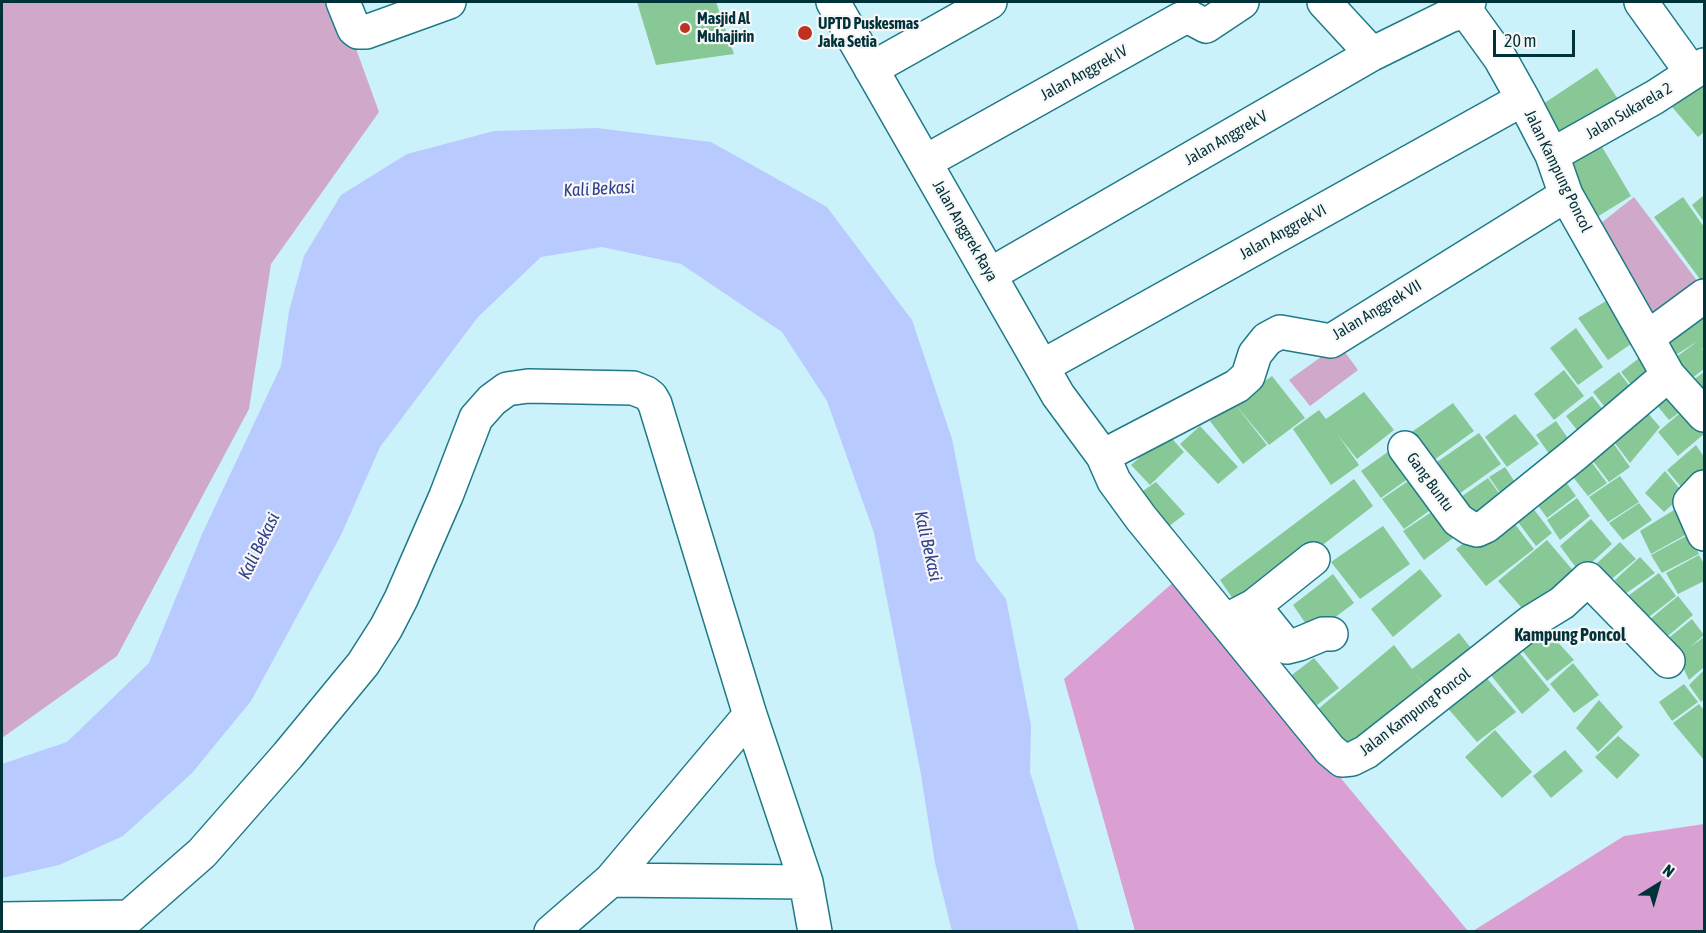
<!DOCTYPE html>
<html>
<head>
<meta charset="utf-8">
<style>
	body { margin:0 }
	#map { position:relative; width:1706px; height:933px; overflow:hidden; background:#cbf2fa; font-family:"Asap Condensed",sans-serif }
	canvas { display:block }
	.frame { position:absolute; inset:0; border:3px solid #00323a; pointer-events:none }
	.north { position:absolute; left:1628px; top:855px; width:60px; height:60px; -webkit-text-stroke:4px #f7f7f7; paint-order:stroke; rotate:37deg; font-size:16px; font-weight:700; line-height:24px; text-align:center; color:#00323a }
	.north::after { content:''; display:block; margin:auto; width:21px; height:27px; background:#00323a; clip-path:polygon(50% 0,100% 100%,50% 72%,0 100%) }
	.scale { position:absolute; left:1493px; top:30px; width:82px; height:27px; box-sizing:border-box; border:3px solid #00323a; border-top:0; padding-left:8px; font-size:18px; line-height:21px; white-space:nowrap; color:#00323a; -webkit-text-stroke:4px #f7f7f7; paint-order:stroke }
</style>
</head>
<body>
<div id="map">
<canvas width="1706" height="933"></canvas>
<div class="frame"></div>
<div class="north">N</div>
<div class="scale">20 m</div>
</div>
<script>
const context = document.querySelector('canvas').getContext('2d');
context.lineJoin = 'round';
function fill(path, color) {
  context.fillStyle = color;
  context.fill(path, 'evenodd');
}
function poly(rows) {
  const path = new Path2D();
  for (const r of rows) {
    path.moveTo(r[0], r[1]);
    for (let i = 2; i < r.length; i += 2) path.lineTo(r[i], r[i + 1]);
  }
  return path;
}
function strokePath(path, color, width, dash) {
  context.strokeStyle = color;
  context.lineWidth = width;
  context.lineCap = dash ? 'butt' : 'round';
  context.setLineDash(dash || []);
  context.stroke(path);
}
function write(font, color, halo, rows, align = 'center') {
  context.font = font + ' "Asap Condensed",sans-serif';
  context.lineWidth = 4.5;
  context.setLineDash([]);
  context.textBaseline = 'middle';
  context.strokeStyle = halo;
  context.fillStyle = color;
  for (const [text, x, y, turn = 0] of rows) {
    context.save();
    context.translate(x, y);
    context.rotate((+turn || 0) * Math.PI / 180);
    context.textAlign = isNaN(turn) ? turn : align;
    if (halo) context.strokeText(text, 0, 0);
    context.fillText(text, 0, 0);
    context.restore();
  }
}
const green = poly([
	[2,2,339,2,379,112,271,264,249,409,117,656,2,738],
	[1634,197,1698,282,1654,318,1601,223],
	[1339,344,1358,370,1310,406,1289,380]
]);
const forest = poly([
	[1176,580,1468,931,1135,931,1064,679],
	[1704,824,1704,931,1473,931,1624,836]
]);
const water = poly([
	[597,128,711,142,827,207,912,320,952,439,976,560,1006,599,1031,725,1030,772,1079,931,952,931,935,863,920,769,874,533,827,401,782,332,681,264,602,247,541,257,478,317,380,447,341,535,251,701,192,773,123,836,59,865,2,878,2,764,67,742,149,663,203,532,281,366,289,311,304,256,341,195,407,154,494,131]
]);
const building = poly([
	[637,2,716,2,734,54,656,65],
	[1597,68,1622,105,1561,141,1543,104],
	[1704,81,1704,132,1698,137,1672,107],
	[1598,140,1631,196,1592,220,1565,163],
	[1704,195,1704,222,1692,205],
	[1683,197,1704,227,1704,280,1702,282,1654,217],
	[1611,298,1638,339,1608,360,1578,318],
	[1704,306,1704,351,1701,347,1704,353,1704,369,1687,382,1672,360,1698,341,1671,358,1657,337],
	[1576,328,1603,367,1578,385,1550,348],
	[1647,352,1688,406,1669,420,1646,392,1640,396,1621,372],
	[1564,370,1584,396,1554,420,1534,394],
	[1619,372,1638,397,1612,416,1593,392],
	[1704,372,1704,404,1689,383],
	[1272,376,1305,418,1269,445,1234,403],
	[1364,392,1394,430,1357,459,1338,435,1359,465,1331,485,1293,429,1319,410,1326,419],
	[1592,396,1611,420,1585,440,1566,416],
	[1234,403,1267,445,1243,464,1210,421],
	[1453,403,1474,431,1427,465,1406,436],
	[1639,403,1660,427,1630,463,1605,430],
	[1687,407,1704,429,1704,434,1678,456,1658,432],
	[1515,414,1539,444,1507,467,1485,437],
	[1556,421,1572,444,1552,458,1536,435],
	[1200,426,1238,467,1218,484,1180,444],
	[1167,433,1184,452,1150,485,1131,465],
	[1479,433,1501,464,1452,499,1428,468],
	[1609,437,1630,467,1609,482,1586,452],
	[1399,444,1419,471,1381,498,1361,471],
	[1696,445,1704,457,1704,478,1687,494,1667,470],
	[1584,452,1607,483,1588,496,1565,467],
	[1505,467,1522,493,1508,504,1489,477],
	[1558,471,1576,496,1547,518,1530,494],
	[1665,471,1684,494,1664,512,1645,493],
	[1420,473,1440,503,1404,529,1382,499],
	[1620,476,1639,502,1608,522,1589,497],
	[1488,478,1507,504,1474,526,1455,501],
	[1354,479,1373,506,1240,609,1220,580],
	[1156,482,1185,514,1164,530,1134,497],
	[1525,498,1552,533,1536,546,1509,510],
	[1577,498,1590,516,1560,540,1547,520],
	[1639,503,1652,520,1623,540,1609,523],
	[1442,505,1461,532,1424,560,1403,531],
	[1674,510,1687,534,1651,554,1640,531],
	[1507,514,1534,549,1486,586,1456,549,1482,529,1497,548,1484,530],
	[1591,519,1612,544,1580,573,1560,546],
	[1383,526,1410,564,1360,599,1331,562],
	[1688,535,1699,554,1662,573,1651,555],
	[1547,540,1576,574,1529,616,1498,581],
	[1620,542,1636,559,1608,582,1595,565],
	[1699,555,1704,564,1704,581,1678,594,1666,573],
	[1640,557,1655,573,1625,594,1615,580],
	[1420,569,1442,596,1393,637,1371,609],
	[1659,573,1676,596,1645,620,1628,596],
	[1333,574,1354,603,1313,634,1293,605],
	[1678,596,1693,615,1664,639,1649,620],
	[1692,619,1704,635,1689,648,1704,637,1704,667,1689,680,1678,657,1665,641],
	[1544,627,1574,660,1547,681,1521,649],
	[1459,633,1479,658,1434,697,1412,669],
	[1394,645,1433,697,1354,754,1317,710],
	[1518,651,1550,690,1522,714,1490,674],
	[1314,658,1339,688,1312,709,1288,678],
	[1573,663,1599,695,1574,713,1550,684],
	[1704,670,1704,699,1701,702,1689,685],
	[1484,675,1516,712,1477,742,1445,705],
	[1684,684,1698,702,1672,721,1659,702],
	[1599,700,1623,727,1598,752,1576,728],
	[1699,704,1704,710,1704,760,1673,723],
	[1495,730,1532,772,1502,798,1465,757],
	[1618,736,1640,755,1617,779,1595,757],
	[1565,750,1583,771,1551,798,1533,776]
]);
const minor = poly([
	[343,2,354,29,358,32,366,32,449,2],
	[833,2,1058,395,1103,456,1114,481,1141,518,1330,750,1342,760,1352,759,1366,752,1531,622,1562,603,1588,579,1668,661],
	[1324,2,1372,54],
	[1469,2,1466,11,1500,58,1523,99,1552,155,1566,195,1650,343,1668,375,1704,415],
	[1641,2,1692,73],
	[871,69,990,2],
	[1552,155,1655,97,1704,65],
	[925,162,1181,19,1189,17,1206,26,1242,2],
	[991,274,1372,54,1449,16,1466,11],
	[1647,338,1704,296],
	[1043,366,1523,99],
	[1405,448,1458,520,1470,528,1477,530,1486,526,1574,455,1668,375],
	[1103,456,1237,386,1248,376,1255,354,1267,339,1280,332,1331,341,1566,195],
	[1704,487,1690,502,1704,534],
	[1254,606,1287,647,1299,644,1323,634,1331,634],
	[1225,621,1254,606,1313,559],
	[611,880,806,882],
	[2,919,129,917,202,853,288,755,363,664,386,628,401,599,446,496,476,418,492,400,507,389,528,386,633,388,646,393,651,397,655,404,750,715,806,882,815,932],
	[551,932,611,880,750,715]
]);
const markers = [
	[685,28,6,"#bf3221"],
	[805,33,8,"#bf3221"]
];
const poiNames = [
	["Masjid Al",697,19],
	["Muhajirin",697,37],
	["UPTD Puskesmas",818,24],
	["Jaka Setia",818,42]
];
const streetNames = [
	["Jalan Anggrek IV",1084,73,-29],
	["Jalan Sukarela 2",1629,111,-30],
	["Jalan Anggrek V",1226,138,-30],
	["Jalan Kampung Poncol",1558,171,64],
	["Jalan Anggrek Raya",965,231,60],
	["Jalan Anggrek VI",1283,232,-29],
	["Jalan Anggrek VII",1377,310,-31],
	["Gang Buntu",1430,482,54],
	["Jalan Kampung Poncol",1415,712,-37]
];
const waterNames = [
	["Kali Bekasi",599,189,-3],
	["Kali Bekasi",259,546,-64],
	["Kali Bekasi",928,546,77]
];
const neighbourhoodNames = [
	["Kampung Poncol",1570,635]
];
fill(green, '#cfa8ca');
fill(forest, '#daa0d3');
fill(water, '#b9cafe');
fill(building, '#88c796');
strokePath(minor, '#1f7a88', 36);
strokePath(minor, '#fff', 33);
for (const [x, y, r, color] of markers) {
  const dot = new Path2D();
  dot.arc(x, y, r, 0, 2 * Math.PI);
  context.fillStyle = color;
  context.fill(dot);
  strokePath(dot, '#f7f7f7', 2);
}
write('bold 16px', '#00323a', '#f7f7f7', poiNames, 'left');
write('16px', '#00323a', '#f7f7f7', streetNames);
write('italic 18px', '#30408b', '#f7f7f7', waterNames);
write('bold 18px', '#00323a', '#f7f7f7', neighbourhoodNames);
</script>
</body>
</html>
